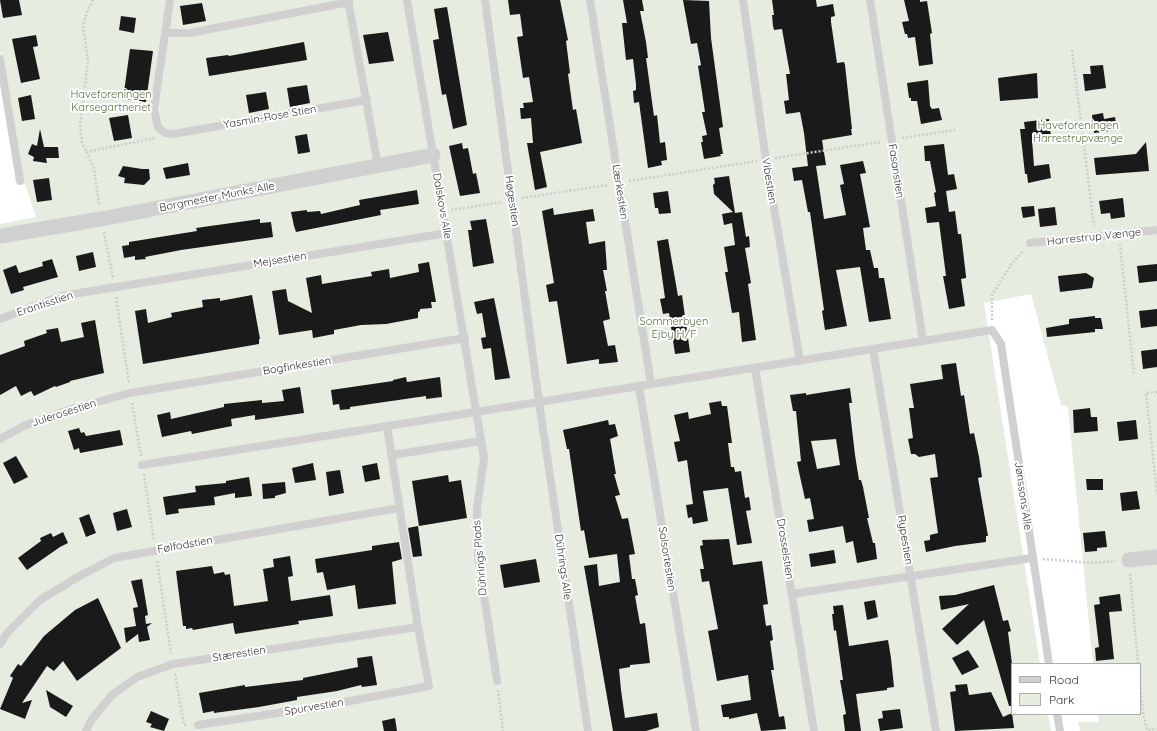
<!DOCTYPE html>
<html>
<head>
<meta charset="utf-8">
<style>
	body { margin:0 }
	#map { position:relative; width:1157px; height:731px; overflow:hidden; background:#fff; font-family:Quicksand,sans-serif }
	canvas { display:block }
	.legend { position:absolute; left:1011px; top:663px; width:130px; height:52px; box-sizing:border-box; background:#fff; border:1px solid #adadad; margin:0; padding:5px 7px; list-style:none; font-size:12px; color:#333 }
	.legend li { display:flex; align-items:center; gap:8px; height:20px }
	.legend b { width:20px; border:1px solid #adadad }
</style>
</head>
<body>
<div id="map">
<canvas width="1157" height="731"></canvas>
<ul class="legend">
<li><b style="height:5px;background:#d0d0d0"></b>Road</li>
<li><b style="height:11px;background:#e6ecdf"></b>Park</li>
</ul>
</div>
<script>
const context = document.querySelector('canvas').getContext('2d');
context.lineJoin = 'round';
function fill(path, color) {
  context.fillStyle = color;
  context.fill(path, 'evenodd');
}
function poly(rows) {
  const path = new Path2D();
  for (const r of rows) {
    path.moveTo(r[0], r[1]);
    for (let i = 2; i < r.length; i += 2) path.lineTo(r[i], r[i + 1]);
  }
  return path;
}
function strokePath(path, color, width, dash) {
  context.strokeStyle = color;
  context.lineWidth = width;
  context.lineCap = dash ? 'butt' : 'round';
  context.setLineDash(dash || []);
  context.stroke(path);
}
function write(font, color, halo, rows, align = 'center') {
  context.font = font + ' Quicksand,sans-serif';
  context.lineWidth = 4;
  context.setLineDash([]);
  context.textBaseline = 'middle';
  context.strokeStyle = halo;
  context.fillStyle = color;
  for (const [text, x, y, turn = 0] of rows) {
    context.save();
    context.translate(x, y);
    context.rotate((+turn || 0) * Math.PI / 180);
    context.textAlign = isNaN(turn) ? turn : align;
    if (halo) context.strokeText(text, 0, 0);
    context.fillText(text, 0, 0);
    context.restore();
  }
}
const green = poly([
	[0,0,1157,0,1157,731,1080,731,1078,722,1099,722,1098,714,1140,714,1140,664,1093,664,1068,409,1067,406,1061,405,1031,294,984,303,1040,664,1012,664,1012,714,1048,714,1051,731,0,731,0,224,36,217,15,155,0,49]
]);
const building = poly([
	[0,0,19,0,22,15,3,18],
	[508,0,560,0,568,40,566,41,570,73,568,74,573,110,576,109,582,143,540,152,547,187,535,190,527,143,533,143,531,118,521,119,520,108,524,108,523,103,533,102,529,77,523,78,517,37,523,36,520,14,510,15],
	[623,0,642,0,644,11,640,11,646,42,648,58,646,58,654,116,657,115,660,143,665,142,667,160,661,161,662,165,648,168,639,102,634,103,633,91,636,90,636,84,633,59,626,60,622,23,627,23],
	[683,0,709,1,711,38,723,127,719,128,723,154,720,154,721,156,704,159,701,142,703,142,702,136,707,135,702,112,705,112,698,66,701,65,697,43,691,44],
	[772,0,816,0,817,7,833,4,835,16,831,17,831,22,837,63,844,62,845,65,852,129,851,129,852,135,822,140,826,165,816,166,824,219,846,215,840,185,844,184,840,165,863,161,866,173,860,174,870,227,863,228,866,250,870,250,874,268,878,268,879,278,884,278,891,319,869,322,860,267,836,270,847,326,825,330,822,311,824,310,810,212,808,212,802,180,794,181,792,168,808,166,804,133,800,112,786,114,784,101,789,100,786,74,790,74,782,29,774,30,773,26,772,15,774,15],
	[904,0,920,0,920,2,927,1,932,33,930,34,933,64,919,66,915,37,908,38,907,34,905,34,902,22,909,21],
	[202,3,206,21,183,25,180,6],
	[447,7,467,125,453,129,446,94,442,95,433,40,439,39,434,9],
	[121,16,136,18,134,33,119,30],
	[388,32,394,61,369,64,363,35],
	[36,35,38,46,33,47,40,79,21,83,12,39],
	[304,42,307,60,209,76,206,58,228,55,229,56],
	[130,49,153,51,146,102,123,99],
	[1103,65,1106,88,1085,91,1083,74,1091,74,1090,66],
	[1037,73,1038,98,1000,101,998,78],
	[928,80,930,106,932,109,939,108,942,120,921,124,917,101,911,101,911,98,909,98,907,83],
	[307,85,310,103,290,107,287,88],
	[266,92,269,109,249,113,246,95],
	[31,95,35,119,22,121,18,98],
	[1103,113,1104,119,1115,117,1117,130,1094,133,1092,115],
	[128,115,132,138,114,141,109,118],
	[1049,119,1051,137,1032,139,1034,166,1049,164,1051,178,1028,183,1027,174,1025,174,1020,129,1025,129,1024,122],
	[40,129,44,147,58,147,59,158,46,158,47,163,33,161,34,157,28,154,32,144,37,146],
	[307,134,310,152,298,154,295,136],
	[1146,142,1149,171,1096,175,1094,158,1136,154],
	[462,143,463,149,468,148,473,174,476,173,480,193,460,196,449,146],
	[944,144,948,175,954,174,957,189,946,191,949,212,955,211,958,234,961,234,966,276,966,278,961,279,965,306,949,309,943,276,946,276,939,222,927,223,925,208,936,206,934,193,936,192,930,161,925,161,924,146],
	[188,163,190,175,166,179,163,168],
	[123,166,142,169,149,169,150,179,144,185,124,183,125,178,118,176],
	[729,176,735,213,742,212,746,237,749,236,750,247,745,248,751,283,748,284,756,340,742,342,739,312,732,313,725,272,728,272,724,247,735,245,732,223,724,225,722,214,733,212,714,194,713,185,715,183,714,178],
	[49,178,52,200,37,202,33,180],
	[417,190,419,204,380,210,381,215,296,232,294,226,291,212,307,210,307,212,320,211,321,214,360,205,359,200],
	[668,191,671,213,659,214,658,208,655,208,653,193],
	[1123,198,1125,217,1111,219,1110,213,1101,214,1099,201],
	[1034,206,1035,216,1023,218,1021,207],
	[1055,207,1057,225,1040,227,1038,209],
	[553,208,554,215,593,209,595,221,586,222,589,244,605,241,607,270,603,270,607,291,605,291,610,319,603,321,608,346,615,345,618,362,599,364,599,359,567,364,557,301,549,302,546,285,554,283,542,211],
	[260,219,260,223,271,222,273,237,181,250,145,257,146,259,135,260,135,256,124,258,122,246,129,245,129,242,197,231,196,228],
	[486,219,494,263,473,267,468,230,472,230,470,221],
	[668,239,678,296,682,295,690,352,675,354,669,313,663,314,660,299,665,298,657,241],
	[93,252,96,267,79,271,76,256],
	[52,259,58,277,23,287,24,290,11,294,3,270,16,265,19,273,43,266,42,262],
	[429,262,436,302,431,302,432,308,420,309,420,311,418,312,418,318,386,324,361,325,334,330,334,334,313,338,312,330,279,335,272,291,286,289,288,301,312,313,306,278,321,275,322,284,372,276,371,272,389,269,390,278,419,272,418,264],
	[1157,264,1157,281,1139,283,1137,266],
	[1086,273,1094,278,1092,288,1060,292,1058,276],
	[252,295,260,339,259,339,259,344,143,364,135,311,146,309,148,323,172,317,171,313,203,307,202,300,220,298,220,301],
	[494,298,510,378,495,380,491,348,483,349,481,338,486,337,482,313,477,314,474,302],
	[1157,309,1157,326,1141,328,1139,311],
	[1095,316,1095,318,1101,318,1103,329,1095,329,1095,332,1047,337,1046,328,1069,324,1069,319],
	[95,320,104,373,70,381,70,382,56,387,55,386,34,396,31,391,21,396,16,386,0,395,0,355,25,346,24,341,47,333,46,330,58,328,61,342,84,337,81,323],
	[1157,349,1157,367,1143,369,1141,351],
	[956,363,961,396,964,395,970,434,974,433,979,457,982,477,978,478,988,536,986,536,986,542,955,546,926,552,924,541,930,540,930,535,938,533,930,478,938,477,935,454,919,457,915,454,911,454,908,439,913,438,909,408,914,408,910,384,943,379,941,365],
	[406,377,407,382,440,377,442,397,426,399,426,396,350,407,350,409,340,410,339,404,333,405,331,390,393,381,393,380],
	[300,387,304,413,255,420,255,415,231,419,232,426,192,434,191,431,162,437,157,415,170,412,171,419,224,407,224,404,262,400,262,403,284,401,282,390],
	[850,388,852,403,849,403,855,455,859,480,861,480,863,487,869,518,867,518,873,543,875,543,877,559,857,563,853,541,846,543,843,526,809,532,807,520,814,519,810,498,805,499,799,472,797,462,801,461,796,411,793,411,790,395,806,393,806,395],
	[836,439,840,465,817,469,811,441],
	[721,401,722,406,727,406,732,443,728,443,731,467,734,467,735,472,741,471,745,498,749,497,751,510,746,511,752,543,737,545,728,488,703,491,708,521,693,524,692,517,688,518,686,505,693,504,687,460,678,462,674,442,680,441,674,415,688,412,689,419,711,414,709,403],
	[1090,408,1091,417,1097,417,1098,431,1074,433,1073,410],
	[608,420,609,425,615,424,618,436,610,439,616,474,614,474,620,495,615,496,622,519,628,518,635,554,629,555,632,579,635,579,638,595,635,596,640,624,645,623,650,663,630,665,630,667,619,669,621,690,625,718,657,713,659,727,646,731,613,731,584,566,597,564,599,586,620,582,617,554,589,558,584,530,581,531,569,449,567,449,563,430],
	[1136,420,1138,439,1119,441,1117,422],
	[79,428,81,433,84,432,86,436,120,430,123,445,80,453,79,448,74,450,68,431],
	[16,456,28,477,14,484,3,463],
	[313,463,316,480,295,483,292,468],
	[377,463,380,479,365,482,362,466],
	[340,470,344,493,329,496,326,472],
	[448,475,449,482,461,480,467,518,419,526,412,481],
	[249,477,252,496,235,498,235,493,214,497,215,505,178,509,179,513,166,515,163,497,196,492,195,486,226,483,226,481],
	[1086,479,1103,479,1103,490,1087,490],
	[285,482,286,493,275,496,275,498,263,499,262,484],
	[1137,491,1140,509,1122,511,1120,493],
	[127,509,132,527,117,531,113,513],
	[89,514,96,533,86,537,79,518],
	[418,526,422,556,413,557,408,528],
	[1105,531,1107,547,1097,548,1097,551,1085,552,1083,533],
	[63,532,68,543,60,547,27,570,18,558,41,541,40,538,51,533,53,537],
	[729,539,733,565,762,561,768,604,763,605,766,626,771,625,773,640,770,641,774,670,771,670,779,717,784,716,786,729,761,731,757,713,729,719,729,717,723,717,721,705,751,700,748,675,717,681,708,631,718,629,709,581,702,582,700,569,704,569,700,546,703,545,702,540],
	[399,542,402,559,392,562,396,604,358,609,355,585,327,590,323,572,317,573,315,559,372,550,372,546],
	[834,550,836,563,811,567,809,554],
	[290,556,293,576,288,577,291,601,330,595,333,616,298,621,299,624,235,634,233,623,193,630,192,628,186,629,186,626,183,626,176,571,212,566,214,574,224,572,225,575,230,574,234,606,268,601,263,569,274,567,273,559],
	[536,559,540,582,504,588,500,565],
	[142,579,148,615,145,616,146,624,152,623,147,627,150,640,139,642,138,634,126,643,124,628,136,626,133,608,138,607,131,581],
	[994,585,1003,621,1008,620,1011,631,1008,632,1012,664,1012,706,1009,706,984,620,957,645,942,629,969,604,941,610,939,596,955,595],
	[1120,594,1122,611,1109,612,1114,659,1096,661,1095,648,1099,647,1094,605,1100,604,1099,597],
	[98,598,121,648,77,681,63,661,54,671,47,666,22,703,32,700,25,719,0,709,13,678,10,676,18,664,21,666,44,636,75,610],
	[875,600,878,617,867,620,864,602],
	[843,605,849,646,888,640,891,658,894,687,887,688,887,690,856,694,861,731,845,731,843,715,846,714,840,680,843,680,836,630,834,631,832,614,834,614,833,606],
	[968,650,979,667,962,675,952,658],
	[372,656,377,685,362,687,361,685,337,691,297,697,297,700,259,707,214,713,214,711,203,713,199,693,245,685,245,687,303,680,303,678,358,667,357,658],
	[967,684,969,695,991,692,1003,717,1012,713,1014,728,955,731,950,692,956,691,955,685],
	[46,690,73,706,66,717,50,707],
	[900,709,903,728,880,731,878,719,883,718,882,711],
	[151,711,169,719,164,731,150,727,152,724,146,722],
	[395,718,397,731,384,731,382,721]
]);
const path = poly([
	[93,0,87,12,83,26,88,61,80,127,82,142,94,169,99,205],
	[1072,50,1094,226],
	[902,138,955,130],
	[86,152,155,138],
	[775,158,881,142],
	[629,181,757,161],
	[522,198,608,185],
	[451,210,502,202],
	[104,232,113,278],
	[1120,244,1134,375],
	[116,297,129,383],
	[992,320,992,295,1010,266,1023,251],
	[1157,392,1146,393,1157,494],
	[132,403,141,456],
	[144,474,154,541],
	[1043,559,1093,563,1116,561],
	[157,561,171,653],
	[1130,574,1138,664],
	[175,674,184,725,188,725],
	[1140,684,1143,713,1147,730,1157,729],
	[498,690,503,731]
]);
const lane = poly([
	[170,0,154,109,158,127,165,133,173,134,367,100],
	[348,0,378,166],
	[407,0,484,458,477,509,478,555,497,681],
	[485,0,539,402,588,731],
	[590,0,651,384],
	[743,0,766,160,800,361],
	[870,0,923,341],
	[165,33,190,33,349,2],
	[0,59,20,181],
	[1030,243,1157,230],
	[0,319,61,296,447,233],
	[873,349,936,731],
	[755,368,814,731],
	[639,387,696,731],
	[0,439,24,426,68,410,130,393,465,338],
	[392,455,481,441],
	[142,465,992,330,1001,344,1049,664],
	[792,594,1032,558],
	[0,644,7,633,40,600,76,578,114,558,399,508],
	[1057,714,1060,731],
	[198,725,324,706,429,686,418,627,387,426],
	[86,731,92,719,112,695,137,677,173,664,418,627]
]);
const street = poly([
	[0,236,101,219,433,155],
	[1129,560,1157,557]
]);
const parkNames = [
	["Haveforeningen",111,95],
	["Karsegartneriet",111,108],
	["Haveforeningen",1078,126],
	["Harrestrupvænge",1078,139],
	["Sommerbyen",674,322],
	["Ejby H/F",674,335]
];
const streetNames = [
	["Yasmin-Rose Stien",270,117,-10],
	["Fasanstien",896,171,81],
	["Vibestien",769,181,81],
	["Lærkestien",620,192,81],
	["Borgmester Munks Alle",217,197,-11],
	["Høgestien",512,201,82],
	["Dalskovs Alle",442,206,80],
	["Harrestrup Vænge",1094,237,-6],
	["Mejsestien",280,260,-9],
	["Erantisstien",45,304,-18],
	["Bogfinkestien",297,366,-9],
	["Julerosestien",64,413,-18],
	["Jønssons Alle",1023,496,82],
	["Rypestien",905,540,81],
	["Følfodstien",185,545,-10],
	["Drosselstien",785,549,81],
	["Dührings Plads",480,558,-95],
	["Solsortestien",667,559,81],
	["Dührings Alle",563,567,82],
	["Stærestien",239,654,-9],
	["Spurvestien",314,707,-9]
];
fill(green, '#e6ecdf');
fill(building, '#1a1a1a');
strokePath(path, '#cdcdcd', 2.5, [2, 2]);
strokePath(lane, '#d0d0d0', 8);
strokePath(street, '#d0d0d0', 15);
write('11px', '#56703f', '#fff', parkNames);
write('11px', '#333', '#fff', streetNames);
</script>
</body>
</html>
